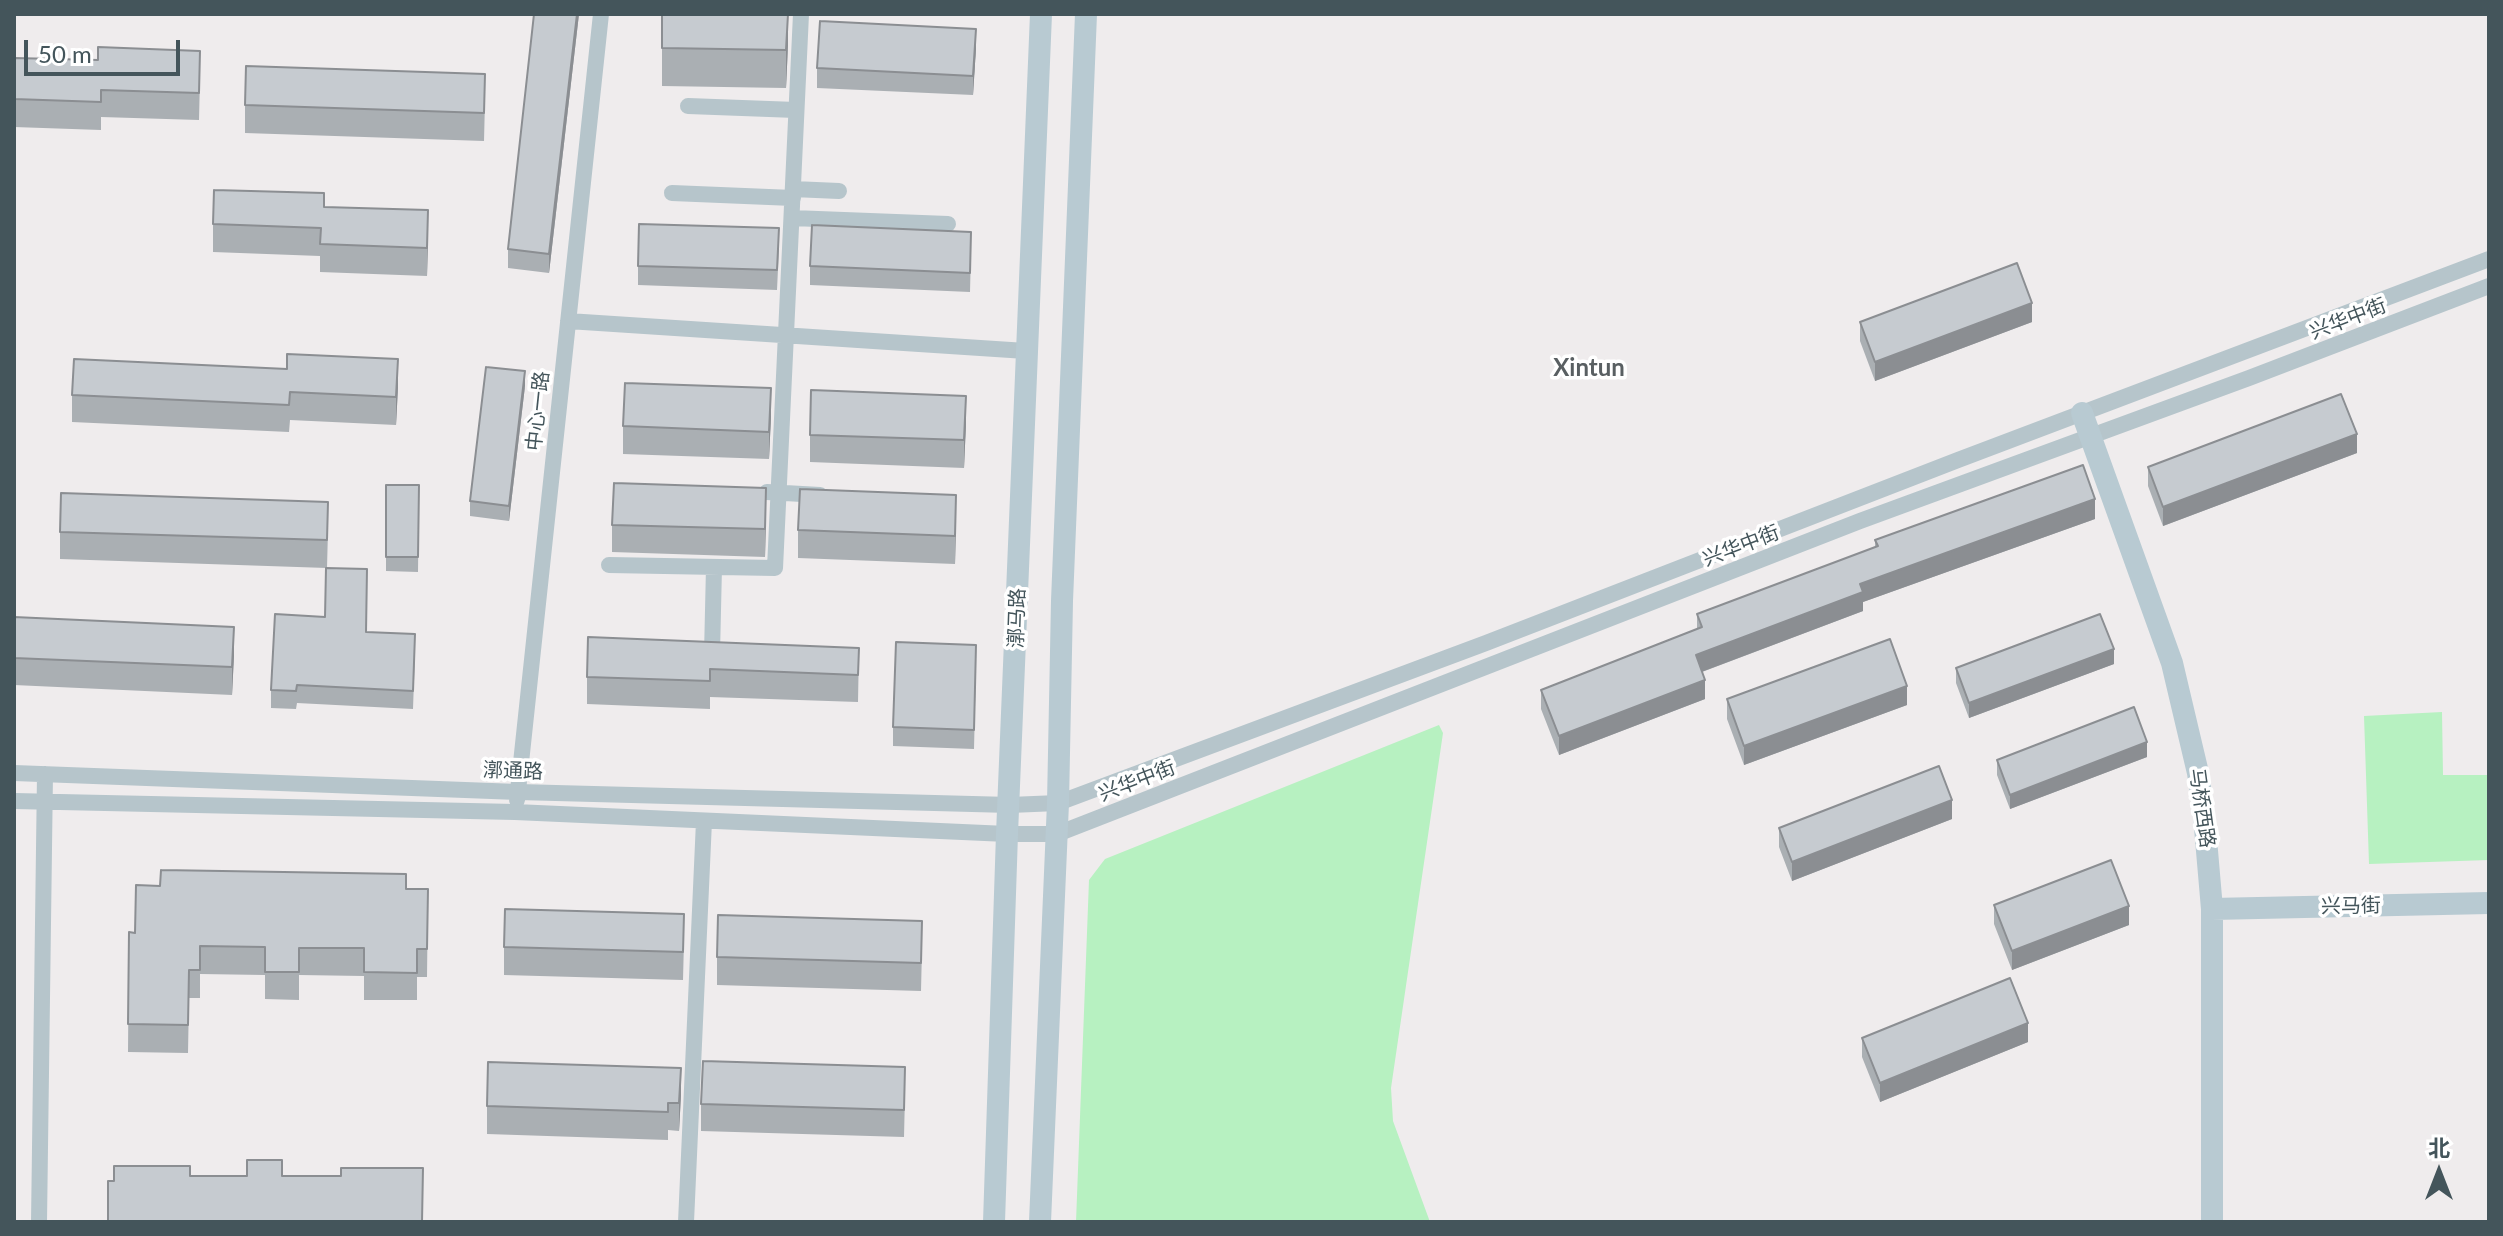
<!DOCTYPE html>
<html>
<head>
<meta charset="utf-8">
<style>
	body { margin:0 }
	#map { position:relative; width:2503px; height:1236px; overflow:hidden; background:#efeced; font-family:Lato,"Noto Sans SC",sans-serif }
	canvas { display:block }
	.frame { position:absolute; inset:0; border:16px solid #44555b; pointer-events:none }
	.north { position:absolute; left:2399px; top:1132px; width:80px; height:80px; -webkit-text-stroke:6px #fff; paint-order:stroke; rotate:0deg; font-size:22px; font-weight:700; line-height:32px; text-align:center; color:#44555b }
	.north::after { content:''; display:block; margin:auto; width:28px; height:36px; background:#44555b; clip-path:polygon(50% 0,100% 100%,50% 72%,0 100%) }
	.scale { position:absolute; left:24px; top:40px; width:156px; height:36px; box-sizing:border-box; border:4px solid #44555b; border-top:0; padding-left:10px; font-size:24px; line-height:28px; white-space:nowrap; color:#44555b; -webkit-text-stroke:6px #fff; paint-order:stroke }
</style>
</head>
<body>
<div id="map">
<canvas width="2503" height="1236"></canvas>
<div class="frame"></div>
<div class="north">北</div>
<div class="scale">50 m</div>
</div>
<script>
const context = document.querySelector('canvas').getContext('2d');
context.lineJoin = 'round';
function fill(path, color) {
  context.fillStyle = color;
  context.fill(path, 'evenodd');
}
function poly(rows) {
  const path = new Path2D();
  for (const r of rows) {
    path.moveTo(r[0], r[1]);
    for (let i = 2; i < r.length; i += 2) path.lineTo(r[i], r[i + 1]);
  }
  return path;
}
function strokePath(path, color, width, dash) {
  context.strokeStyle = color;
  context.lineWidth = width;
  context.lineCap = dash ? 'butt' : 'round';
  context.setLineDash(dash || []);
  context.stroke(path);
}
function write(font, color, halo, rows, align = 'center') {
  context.font = font + ' Lato,"Noto Sans SC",sans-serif';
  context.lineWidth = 7;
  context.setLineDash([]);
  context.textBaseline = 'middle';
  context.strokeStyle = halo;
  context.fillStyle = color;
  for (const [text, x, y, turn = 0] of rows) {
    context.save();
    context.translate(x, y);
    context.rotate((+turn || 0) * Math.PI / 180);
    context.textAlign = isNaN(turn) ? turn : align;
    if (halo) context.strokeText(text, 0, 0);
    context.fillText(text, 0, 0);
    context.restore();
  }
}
const green = poly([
	[2442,712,2443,775,2489,775,2489,860,2369,864,2364,716],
	[1439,725,1443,733,1391,1088,1393,1121,1430,1222,1076,1222,1089,880,1105,859]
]);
const street = poly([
	[688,106,796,110],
	[793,189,839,191],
	[672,193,793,198],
	[792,218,948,224],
	[568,321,1026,351],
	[767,492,820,495],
	[609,565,775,568,801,14],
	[705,654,712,654,714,567],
	[14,773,518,792,1010,805,1058,803,1486,643,1958,460,2489,259],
	[517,800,601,14],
	[14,801,515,812,1007,834,1057,834,1860,521,2249,378,2489,286],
	[39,1222,45,774],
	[686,1222,704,821]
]);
const secondary = poly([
	[2082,413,2172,663,2198,773,2204,816,2212,909,2212,1222],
	[2212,909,2489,903],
	[994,1222,1007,834,1041,14],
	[1040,1222,1058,803,1062,601,1086,14]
]);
const wall = poly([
	[534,14,579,14,549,273,508,268,508,249],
	[788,45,786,88,662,86,662,48],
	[976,48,973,95,817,88,817,68],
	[14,58,200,78,199,120,101,117,101,130,14,127],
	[485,101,484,141,245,133,245,105],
	[324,207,428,238,427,276,320,272,320,256,213,252,213,224],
	[779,247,777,290,638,285,638,266],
	[971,251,970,292,810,285,810,266],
	[1860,322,2032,322,1875,381,1860,341],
	[525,386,509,521,470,516,470,501],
	[398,387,396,425,290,420,289,432,72,422,72,395],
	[771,416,769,459,623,454,623,426],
	[966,423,964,468,810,462,810,435],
	[2357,453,2163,526,2148,486,2148,467],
	[386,485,419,485,418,572,386,571],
	[766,515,765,557,612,552,612,525],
	[2095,519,1863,602,1863,611,1702,672,1705,699,1559,755,1541,709,1541,690,1697,629,1697,614,1875,547,1875,540],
	[956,523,955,564,798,558,798,530],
	[328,530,327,568,60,559,60,532],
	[14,617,234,655,232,695,14,685],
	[366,632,415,652,413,709,297,703,296,709,271,708,271,690],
	[859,648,858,702,710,697,710,709,587,704,587,677],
	[976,664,974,749,893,746,893,727],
	[2114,664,1969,718,1956,683,1956,668],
	[1727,699,1907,705,1744,765,1727,719],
	[2147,757,2010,809,1997,775,1997,760],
	[1952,819,1792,881,1779,847,1779,828],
	[406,889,428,889,427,977,417,977,417,1000,364,1000,364,976,299,975,299,1000,265,999,265,975,200,974,200,998,189,998,188,1053,128,1052,129,932,135,933],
	[1994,905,2129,925,2012,970,1994,924],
	[684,941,683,980,504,975,504,947],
	[922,949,921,991,717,985,717,957],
	[1862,1038,2028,1042,1880,1102,1862,1057],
	[681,1095,679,1131,668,1130,668,1140,487,1134,487,1106],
	[905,1095,904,1137,701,1131,701,1104]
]);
const shadedWall = poly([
	[577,14,579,14,549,273,549,254],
	[788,14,788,45,786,88,786,50],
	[976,29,976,48,973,95,973,76],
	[428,210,428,238,427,276,427,248],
	[2032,303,2032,322,1875,381,1875,362],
	[398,359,398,387,396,425,396,397],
	[525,371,525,386,509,521,509,506],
	[771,388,771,416,769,459,769,432],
	[966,396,966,423,964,468,964,440],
	[2357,434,2357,453,2163,526,2163,507],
	[766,488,766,515,765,557,765,529],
	[956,495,956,523,955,564,955,536],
	[2095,499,2095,519,1863,602,1863,611,1696,674,1696,655,1860,584],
	[234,627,234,655,232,695,232,667],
	[2114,649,2114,664,1969,718,1969,703],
	[1705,680,1705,699,1559,755,1559,736],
	[1907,686,1907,705,1744,765,1744,746],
	[2147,742,2147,757,2010,809,2010,795],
	[1952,800,1952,819,1792,881,1792,862],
	[2129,906,2129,925,2012,970,2012,951],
	[2028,1023,2028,1042,1880,1102,1880,1083],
	[681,1068,681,1095,679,1131,679,1103]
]);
const building = poly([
	[534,14,577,14,549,254,508,249,534,14],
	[662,14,788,14,786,50,662,48,662,14],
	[820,21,976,29,973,76,817,68,820,21],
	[98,47,200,51,199,93,101,90,101,102,14,99,14,58,98,60,98,47],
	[246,66,485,74,484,113,245,105,246,66],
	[214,190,324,193,324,207,428,210,427,248,320,244,321,228,213,224,214,190],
	[639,224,779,228,777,270,638,266,639,224],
	[812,225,971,232,970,273,810,266,812,225],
	[2017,263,2032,303,1875,362,1860,322,2017,263],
	[287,354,398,359,396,397,290,392,289,405,72,395,74,359,287,369,287,354],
	[486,367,525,371,509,506,470,501,486,367],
	[625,383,771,388,769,432,623,426,625,383],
	[811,390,966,396,964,440,810,435,811,390],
	[2341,394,2357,434,2163,507,2148,467,2341,394],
	[2083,465,2095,499,1860,584,1863,592,1696,655,1705,680,1559,736,1541,690,1702,627,1697,614,1878,546,1875,540,2083,465],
	[614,483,766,488,765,529,612,525,614,483],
	[386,485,419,485,418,557,386,557,386,485],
	[800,489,956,495,955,536,798,530,800,489],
	[61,493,328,502,327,540,60,532,61,493],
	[326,568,367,569,366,632,415,634,413,691,297,685,296,691,271,690,275,614,325,617,326,568],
	[2100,614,2114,649,1969,703,1956,668,2100,614],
	[14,617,234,627,232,667,14,658,14,617],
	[588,637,859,648,858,675,710,669,710,681,587,677,588,637],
	[1890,639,1907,686,1744,746,1727,699,1890,639],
	[896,642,976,645,974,730,893,727,896,642],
	[2134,707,2147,742,2010,795,1997,760,2134,707],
	[1939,766,1952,800,1792,862,1779,828,1939,766],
	[2111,860,2129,906,2012,951,1994,905,2111,860],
	[161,870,406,874,406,889,428,889,427,949,417,949,417,973,364,972,364,948,299,948,299,972,265,972,265,947,200,946,200,970,189,970,188,1025,128,1024,129,932,135,933,136,885,160,886,161,870],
	[505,909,684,914,683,952,504,947,505,909],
	[718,915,922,921,921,963,717,957,718,915],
	[2010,978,2028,1023,1880,1083,1862,1038,2010,978],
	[703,1061,905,1067,904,1110,701,1104,703,1061],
	[488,1062,681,1068,679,1103,668,1103,668,1112,487,1106,488,1062],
	[247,1160,282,1160,282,1176,341,1176,341,1168,423,1168,422,1222,108,1222,108,1181,114,1181,114,1166,190,1166,190,1176,247,1176,247,1160]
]);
const streetNames = [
	["兴华中街",2348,319,-21],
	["中心一路",538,411,-84],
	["兴华中街",1741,546,-21],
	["漷马路",1017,618,-88],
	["漷通路",513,771,2],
	["兴华中街",1137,781,-21],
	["马桥西路",2202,808,82],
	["兴马街",2351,906,-1]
];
const quarterNames = [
	["Xintun",1589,368]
];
fill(green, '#b7f1c1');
strokePath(street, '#b6c5cb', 16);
strokePath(secondary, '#b8cad2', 22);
fill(wall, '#aaafb3');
fill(shadedWall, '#8b8e92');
fill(building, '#c6cbd0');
strokePath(building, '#8b8e92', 2);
write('20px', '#44555b', '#fff', streetNames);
write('bold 24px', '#595f62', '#fff', quarterNames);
</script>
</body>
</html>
